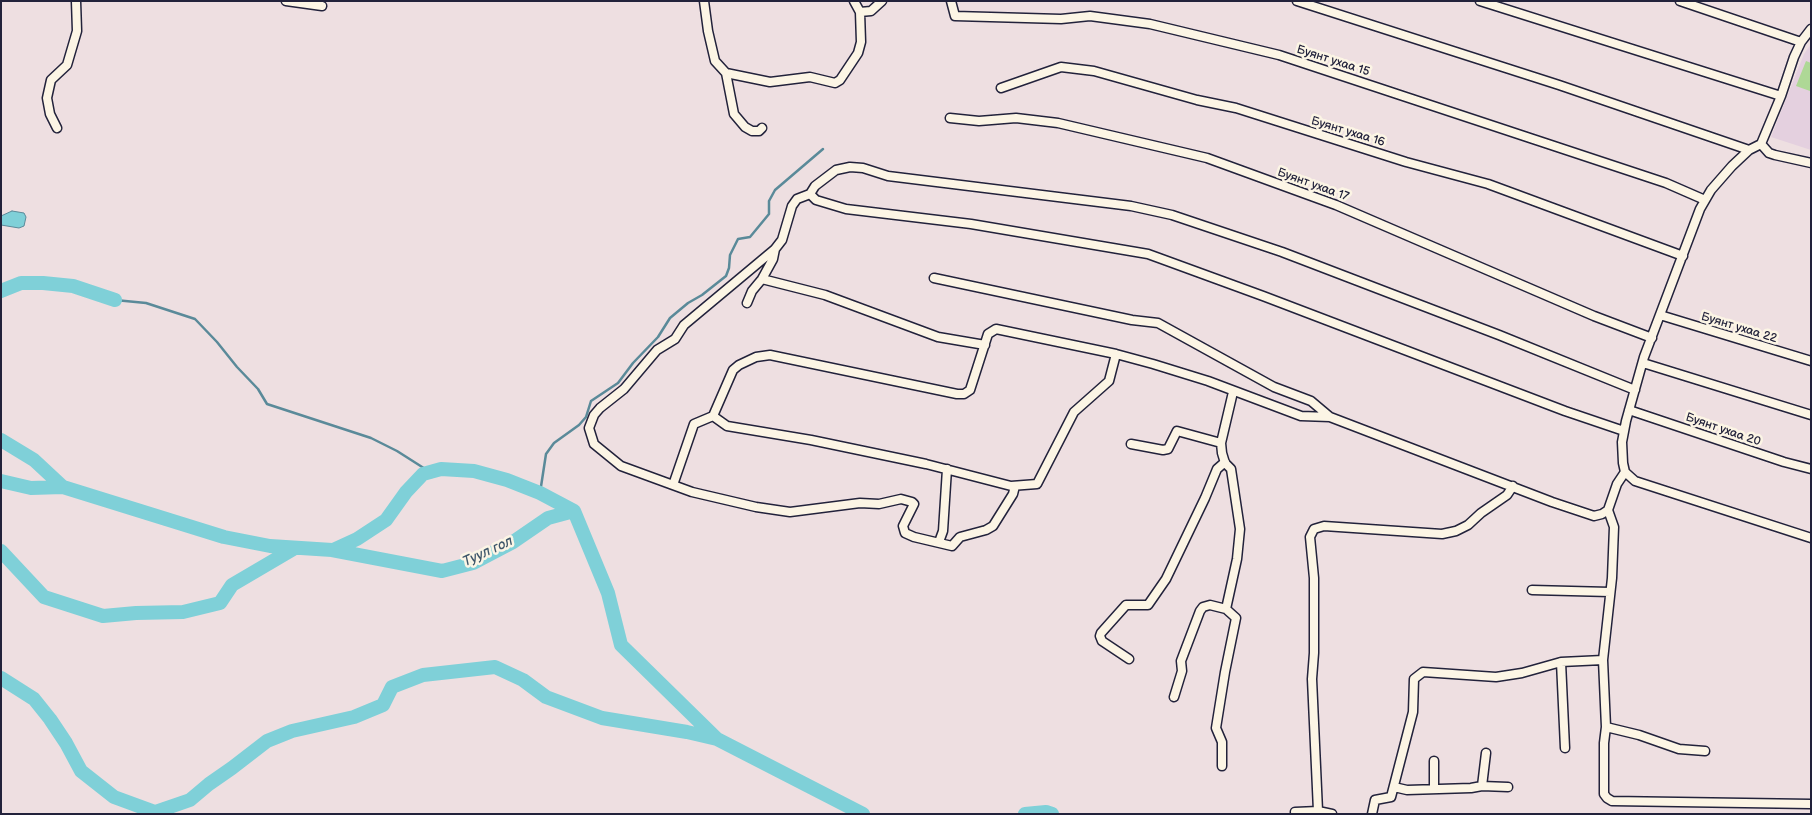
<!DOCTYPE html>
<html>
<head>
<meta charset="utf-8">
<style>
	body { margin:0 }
	#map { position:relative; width:1812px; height:815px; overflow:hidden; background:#eedfe1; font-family:"Balsamiq Sans",sans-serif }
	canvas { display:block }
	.frame { position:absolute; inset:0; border:2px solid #22223b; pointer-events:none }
</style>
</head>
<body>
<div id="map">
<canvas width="1812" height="815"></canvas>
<div class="frame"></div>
</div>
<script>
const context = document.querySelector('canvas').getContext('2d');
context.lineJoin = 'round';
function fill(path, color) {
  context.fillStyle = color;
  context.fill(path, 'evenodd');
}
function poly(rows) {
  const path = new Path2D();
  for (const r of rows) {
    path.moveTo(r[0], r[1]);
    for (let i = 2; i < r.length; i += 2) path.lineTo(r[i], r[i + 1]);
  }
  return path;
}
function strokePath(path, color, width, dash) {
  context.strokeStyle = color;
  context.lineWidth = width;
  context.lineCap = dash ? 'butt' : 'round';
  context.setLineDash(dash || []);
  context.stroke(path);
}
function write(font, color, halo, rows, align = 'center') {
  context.font = font + ' "Balsamiq Sans",sans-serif';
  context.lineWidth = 5;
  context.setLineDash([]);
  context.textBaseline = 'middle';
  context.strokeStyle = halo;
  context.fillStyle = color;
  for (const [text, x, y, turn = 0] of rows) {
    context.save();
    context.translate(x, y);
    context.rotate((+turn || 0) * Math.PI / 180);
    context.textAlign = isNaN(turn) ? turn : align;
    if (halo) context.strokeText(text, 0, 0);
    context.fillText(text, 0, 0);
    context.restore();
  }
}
const built = poly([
	[1811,44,1811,150,1771,137,1804,54]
]);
const green = poly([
	[1806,61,1811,63,1810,91,1796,86]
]);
const water = poly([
	[12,211,24,213,26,217,24,226,19,228,1,225,1,216,12,211]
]);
const stream = poly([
	[115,300,146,303,195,319,217,342,237,367,258,389,267,404,371,438,397,451,430,472],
	[540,493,546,454,554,443,579,425,586,417,591,401,618,383,633,363,658,337,670,318,688,303,702,295,726,276,729,268,730,255,738,239,750,237,769,214,769,201,775,190,823,149]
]);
const river = poly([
	[1,291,21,283,43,283,73,286,115,300],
	[1,440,34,460,63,487],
	[1,481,31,488,63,487,224,537,270,546,332,550,442,571,473,563,513,542,548,518,574,511,608,593,621,645,717,739,863,814],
	[333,550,357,539,386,520,406,492,423,474,441,469,474,471,507,480,540,493,574,511],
	[1,551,44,597,103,616,136,613,183,612,220,603,232,585,295,548],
	[1,678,34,699,50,719,66,743,81,771,114,797,155,812,190,800,209,784,232,768,267,741,292,731,354,717,383,705,392,687,423,675,495,667,523,680,546,697,602,718,687,732,717,739],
	[1025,814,1046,812,1052,814]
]);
const street = poly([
	[286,1,322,6],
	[704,1,708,31,715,61,726,73,734,114,745,127,752,131,759,131,762,128],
	[951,1,955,16,1061,19,1090,16,1150,24,1279,55,1666,183,1705,200],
	[1297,1,1559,85,1749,150],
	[1480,1,1781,96],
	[1680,1,1801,42],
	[860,12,871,11,882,1],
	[1811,29,1801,42,1794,57,1781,96,1761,144,1749,150,1732,166,1711,190,1700,209,1644,357,1626,421,1622,442,1623,463,1625,472,1635,481,1811,538],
	[726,73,770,82,810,77,835,83,840,80,858,53,861,42,860,12,854,1],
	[1001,88,1061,67,1094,71,1197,100,1236,108,1406,162,1488,184,1683,256],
	[950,118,979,121,1016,118,1058,123,1207,158,1336,205,1594,316,1652,338],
	[57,128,50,114,47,98,51,80,67,65,77,31,76,1],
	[1761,144,1769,153,1775,155,1811,163],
	[775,249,684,325,675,339,657,350,624,389,600,408,594,415,589,428,594,444,621,466,692,492,756,507,790,512,860,503,879,504,901,499,912,502,914,504,903,526,905,533,914,537,952,546,960,537,986,530,993,526,1013,494,1015,486],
	[934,278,1132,320,1158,323,1274,387,1311,401,1330,417],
	[762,279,825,295,938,337,985,345],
	[747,303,752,291,762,279,773,259,775,249,782,240,792,206,797,199,810,194],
	[1660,315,1811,361],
	[1643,363,1811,415],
	[1629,410,1784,462,1811,469],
	[713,416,727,426,811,440,926,464,1011,486,1037,484,1074,412,1109,381,1116,354],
	[1624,431,1565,411,1263,296,1148,254,971,224,846,209,816,200,810,194,815,186,836,170,850,167,863,168,888,176,1131,206,1172,215,1282,252,1499,335,1635,390],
	[1131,444,1163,450,1168,449,1177,431,1221,443],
	[673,485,694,424,713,416,733,370,739,365,756,357,770,355,957,394,964,394,970,390,988,334,996,329,1116,354,1153,364,1208,381,1301,416,1330,417,1552,502,1594,516,1602,514,1608,510,1617,484,1625,472],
	[1608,510,1614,527,1612,578,1603,660,1606,727,1604,743,1604,794,1607,798,1612,801,1811,804],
	[939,542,943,531,947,469],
	[1532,590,1610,592],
	[1226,609,1237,559,1240,529,1231,469,1225,463,1222,453,1221,443,1233,392],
	[1129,659,1102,641,1100,636,1101,633,1126,605,1148,605,1166,579,1205,498,1217,469,1225,462],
	[1561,662,1565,748],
	[1174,697,1182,671,1181,661,1200,611,1203,607,1210,605,1226,609,1236,618,1225,672,1216,728,1222,742,1222,766],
	[1606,727,1639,735,1679,749,1705,751],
	[1434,761,1434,789],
	[1482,786,1486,753],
	[1394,787,1407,790,1471,788,1482,786,1508,787],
	[1318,811,1312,679,1314,653,1314,578,1310,537,1314,529,1324,526,1442,534,1456,531,1468,525,1481,513,1507,495,1513,486],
	[1295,812,1318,811,1332,814],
	[1372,814,1375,800,1391,797,1413,712,1414,679,1423,672,1496,677,1522,673,1561,662,1603,660]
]);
const streetNames = [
	["Буянт ухаа 15",1333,61,18],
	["Буянт ухаа 16",1348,132,17],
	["Буянт ухаа 17",1313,185,20],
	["Буянт ухаа 22",1739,328,17],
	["Буянт ухаа 20",1723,430,19]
];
const waterNames = [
	["Туул гол",488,552,-25]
];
fill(built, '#e4d0df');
fill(green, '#aed896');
fill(water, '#7fd0d8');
strokePath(water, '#5a8a99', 1);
strokePath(stream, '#5a8a99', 2.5);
strokePath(river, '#7fd0d8', 14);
strokePath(street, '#22223b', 11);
strokePath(street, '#fcf5e5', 8);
write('12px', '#22223b', '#fcf5e5', streetNames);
write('italic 14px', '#3e566a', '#fcf5e5', waterNames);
</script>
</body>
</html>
